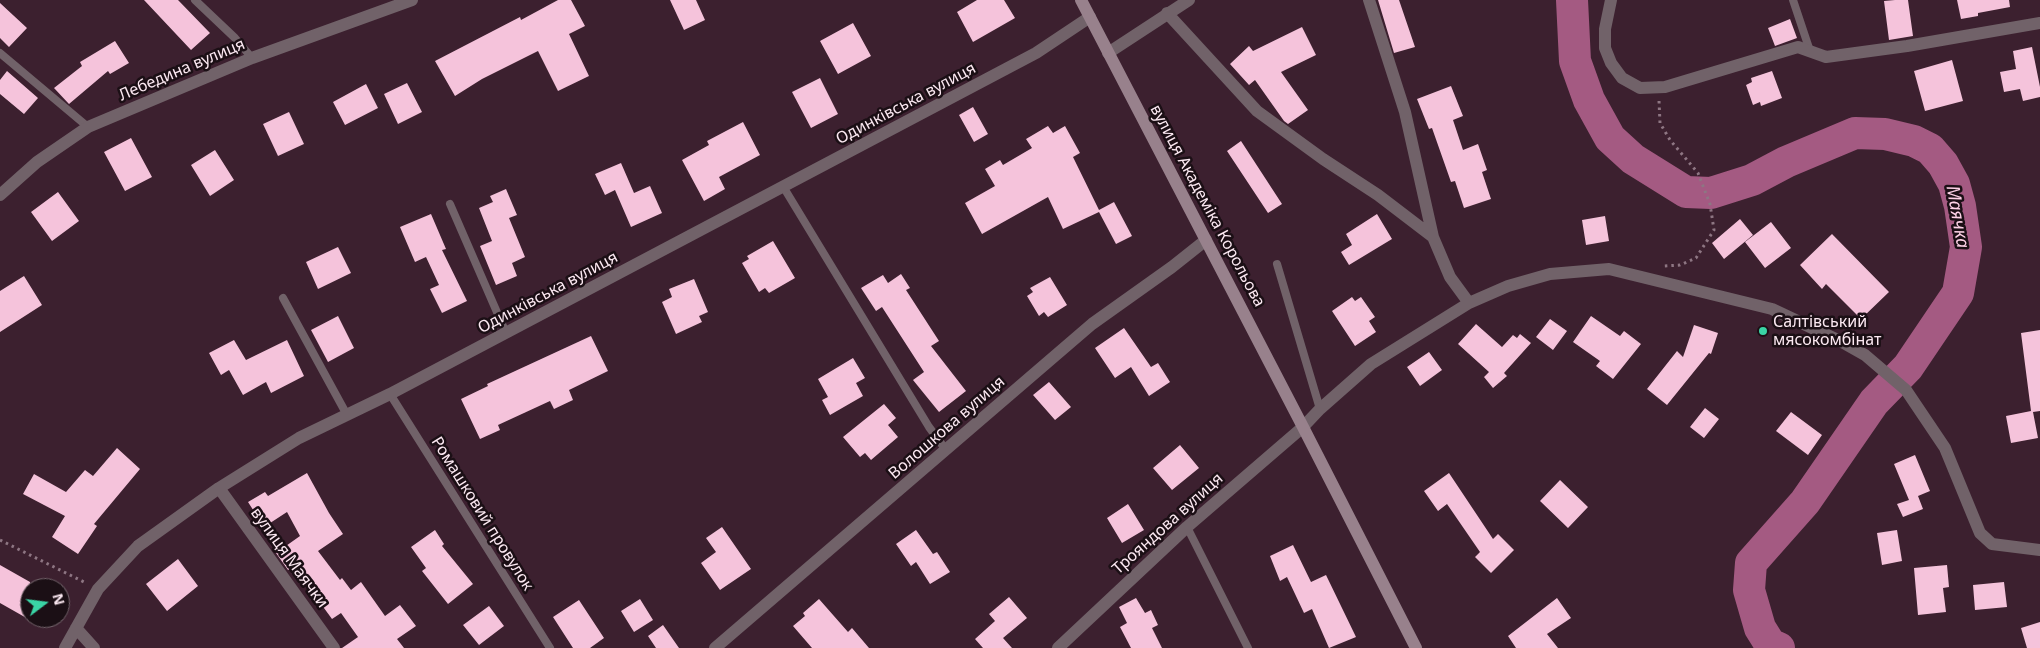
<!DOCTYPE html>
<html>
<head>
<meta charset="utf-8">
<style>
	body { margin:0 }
	#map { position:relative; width:2040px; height:648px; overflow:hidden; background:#3c202f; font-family:"Noto Sans",sans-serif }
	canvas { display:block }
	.north { position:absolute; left:20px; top:578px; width:50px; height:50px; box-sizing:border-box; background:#1b0f15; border:1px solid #75666d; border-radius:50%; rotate:75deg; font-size:14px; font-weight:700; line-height:20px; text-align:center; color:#fce9f2 }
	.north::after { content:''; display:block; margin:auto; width:18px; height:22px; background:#3ad4a5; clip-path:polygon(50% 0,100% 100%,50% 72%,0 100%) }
</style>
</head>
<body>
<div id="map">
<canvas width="2040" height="648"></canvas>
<div class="north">N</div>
</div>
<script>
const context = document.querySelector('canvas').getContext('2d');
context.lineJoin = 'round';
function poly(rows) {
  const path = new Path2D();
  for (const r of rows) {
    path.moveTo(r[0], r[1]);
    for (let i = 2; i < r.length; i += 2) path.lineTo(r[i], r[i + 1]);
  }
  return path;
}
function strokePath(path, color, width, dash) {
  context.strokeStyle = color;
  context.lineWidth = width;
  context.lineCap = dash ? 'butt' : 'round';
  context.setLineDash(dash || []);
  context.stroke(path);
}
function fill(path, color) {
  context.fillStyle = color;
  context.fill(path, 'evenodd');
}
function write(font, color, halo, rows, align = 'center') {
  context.font = font + ' "Noto Sans",sans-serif';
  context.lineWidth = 5;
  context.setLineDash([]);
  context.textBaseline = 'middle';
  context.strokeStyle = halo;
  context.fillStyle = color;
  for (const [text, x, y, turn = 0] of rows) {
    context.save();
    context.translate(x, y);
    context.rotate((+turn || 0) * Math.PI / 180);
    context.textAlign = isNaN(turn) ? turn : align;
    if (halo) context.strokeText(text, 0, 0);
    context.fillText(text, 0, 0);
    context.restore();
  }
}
const river = poly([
	[1572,0,1575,61,1589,100,1610,138,1633,159,1686,192,1711,193,1752,180,1786,162,1855,133,1885,134,1914,141,1930,149,1943,164,1954,184,1960,206,1966,247,1958,293,1908,367,1874,402,1805,502,1751,563,1749,590,1760,628,1770,644,1779,648]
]);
const building = poly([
	[144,0,178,0,210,33,191,50],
	[558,0,571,0,585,26,569,34,589,76,558,91,538,51,482,79,455,96,435,61,520,17,521,20],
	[670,0,696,0,705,20,684,30],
	[977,0,1004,0,1015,18,973,42,957,12],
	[1378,0,1399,0,1415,47,1394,53],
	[1895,0,1908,0,1913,36,1889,40,1884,1],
	[1957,0,2009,0,2010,7,1978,13,1978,16,1961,19],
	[0,3,27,28,9,47,0,38],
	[1790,19,1797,38,1775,46,1768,28],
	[853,23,871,56,838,74,820,41],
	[1302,27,1316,55,1281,72,1308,110,1288,124,1284,121,1255,80,1249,85,1230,64,1249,46,1253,51],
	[115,41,129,63,110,74,108,71,69,104,54,88,82,66,80,62],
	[2032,47,2040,87,2040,97,2023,101,2020,89,2004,92,2000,72,2016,69,2013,51],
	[1952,60,1963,101,1925,111,1914,71],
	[7,71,38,98,24,114,0,94,0,80],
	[1772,71,1782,98,1761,106,1760,102,1753,105,1746,85,1752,82,1751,78],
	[820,78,838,114,811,128,792,92],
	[407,83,422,112,398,124,384,94],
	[366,84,378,108,345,125,333,102],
	[1451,86,1463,116,1453,120,1463,150,1478,144,1487,170,1482,172,1491,199,1464,208,1455,181,1451,182,1432,128,1429,129,1417,99],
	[973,107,988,134,974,142,959,115],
	[289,112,304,144,278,156,263,124],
	[743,122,760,155,719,177,725,189,704,201,682,160,709,145,707,141],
	[1048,126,1053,133,1065,126,1080,153,1073,157,1099,210,1114,202,1132,236,1116,244,1099,212,1063,229,1048,197,982,234,965,203,995,186,985,169,1000,160,1003,165,1032,148,1026,139],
	[131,138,152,177,125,191,104,152],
	[1241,141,1282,204,1268,213,1227,151],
	[215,150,234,180,210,196,191,165],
	[621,163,634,193,650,186,662,213,631,227,615,190,605,195,595,174],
	[506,189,517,215,509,218,525,257,512,263,517,276,496,285,480,246,492,241,479,208,493,202,490,196],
	[58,192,79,221,52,241,31,212],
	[431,214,446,249,442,250,467,301,442,313,430,289,439,285,426,257,415,262,400,227],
	[1377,214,1392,239,1349,265,1341,252,1352,245,1346,234],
	[1605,216,1609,241,1586,245,1582,220],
	[1740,219,1753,235,1724,259,1712,243],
	[1771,222,1791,248,1765,268,1745,242],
	[1832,234,1889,292,1861,319,1826,284,1822,289,1800,265],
	[773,241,795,278,769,293,765,288,759,292,742,263,749,259,747,256],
	[338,247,351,273,318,289,306,262],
	[901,274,910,288,906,290,939,341,931,346,966,391,939,412,913,380,924,372,882,307,876,311,861,288,883,275,888,283],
	[24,276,42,305,0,332,0,291],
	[1050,277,1067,305,1048,317,1044,312,1039,316,1027,296,1033,292,1030,288],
	[694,279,708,312,699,316,702,322,676,334,662,302,672,297,669,289],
	[1352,297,1355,301,1361,297,1375,317,1369,321,1376,332,1355,346,1332,311],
	[338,316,354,348,328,362,311,330],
	[1591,316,1620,336,1624,331,1641,344,1613,379,1596,366,1600,361,1573,342],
	[1550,319,1567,331,1553,350,1536,337],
	[1476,324,1502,347,1513,335,1517,338,1520,334,1531,343,1504,373,1507,376,1493,388,1484,377,1489,372,1458,344],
	[1694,325,1718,333,1711,354,1709,353,1667,405,1647,389,1677,351,1683,357],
	[1124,328,1151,367,1158,363,1170,382,1149,396,1131,367,1115,378,1095,348],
	[2040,330,2040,411,2033,412,2038,438,2011,443,2006,416,2031,411,2021,333],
	[591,336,608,371,569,390,573,400,554,409,550,401,498,425,500,430,480,439,461,399,488,386,487,384],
	[234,340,246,360,287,340,304,376,271,393,266,382,243,395,229,370,221,375,209,353],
	[1429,352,1442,370,1420,386,1407,367],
	[853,358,865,378,856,383,863,396,830,415,822,400,828,397,818,379],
	[1049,382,1071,407,1055,420,1033,395],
	[884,404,896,418,888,425,898,437,871,460,865,453,860,457,843,437],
	[1705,408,1719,419,1704,438,1690,427],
	[1791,412,1822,435,1808,455,1776,431],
	[1180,445,1199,468,1172,490,1153,468],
	[117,448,140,469,94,524,97,526,78,554,52,537,65,516,23,494,34,474,66,492,85,470,93,476],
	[1915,455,1930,491,1918,496,1923,509,1903,517,1897,504,1909,500,1894,464],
	[307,473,329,513,343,534,318,551,340,580,342,578,351,590,361,582,385,616,400,605,416,626,397,639,404,648,342,648,358,637,341,613,332,619,294,567,288,570,276,553,300,536,287,512,264,527,248,502,265,492,268,496],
	[1449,473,1493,539,1498,534,1514,550,1491,573,1475,557,1480,552,1447,504,1438,511,1424,491],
	[1560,480,1588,507,1568,528,1540,501],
	[1128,504,1144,530,1122,543,1107,518],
	[722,527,751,569,720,590,701,563,716,552,706,538],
	[435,530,444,544,442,546,473,584,448,604,422,571,426,568,411,547],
	[916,530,933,554,937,552,950,572,930,584,916,562,911,566,896,544],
	[1897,530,1902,561,1882,565,1877,533],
	[1293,545,1311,582,1326,575,1356,637,1329,648,1312,609,1304,613,1287,577,1280,581,1270,556],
	[178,559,198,586,167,611,146,584],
	[0,565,30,582,30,620,0,603],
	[1947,565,1949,587,1943,588,1946,612,1918,615,1914,568],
	[2004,582,2007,607,1975,610,1973,585],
	[1009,597,1027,618,1003,638,1012,648,983,648,975,639,995,621,989,614],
	[1136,598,1145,613,1151,610,1158,625,1152,628,1162,648,1131,648,1120,627,1127,623,1119,607],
	[1557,598,1571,618,1547,634,1558,648,1516,648,1508,636],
	[640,599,653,620,634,632,621,611],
	[819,599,848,632,852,628,869,648,812,648,793,626,805,616,803,613],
	[579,600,604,638,590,648,573,648,553,617],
	[489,606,504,626,479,645,463,625],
	[2040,622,2040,648,2027,648,2021,628],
	[663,625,679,648,656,648,648,636]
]);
const path = poly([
	[1659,101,1660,123,1670,140,1698,173,1710,204,1714,230,1696,258,1680,265,1664,266],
	[0,540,84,582]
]);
const service = poly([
	[195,0,235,38,252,58],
	[1793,0,1810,51],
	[0,53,88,127],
	[784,188,929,427,946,450],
	[450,204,506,333],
	[1277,264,1320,409],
	[283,298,347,415],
	[390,394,550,648],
	[1187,527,1248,648]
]);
const minor = poly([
	[1369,0,1405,112,1433,237],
	[1611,0,1605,29,1605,48,1611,63,1622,78,1640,88,1665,87,1798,47,1826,57,1907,46,2040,23],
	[1167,13,1257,111,1323,159,1378,195,1433,237,1450,277,1469,303],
	[1108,53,1189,0],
	[0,195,37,162,88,127,252,58,412,0],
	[219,488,334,648],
	[76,628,94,648],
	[65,648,98,589,138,546,219,488,299,438,390,394,1036,53,1090,17],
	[715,648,1092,324,1172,267,1206,240],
	[1058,648,1187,527,1303,427,1320,409,1371,364,1469,303,1508,286,1550,274,1609,269,1772,309,1842,342,1865,355,1906,390,1945,448,1980,533,1992,544,2040,550]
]);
const secondary = poly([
	[1081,0,1303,427,1416,648]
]);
const markers = [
	[1763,331,5,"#3ad4a5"]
];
const streetNames = [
	["Лебедина вулиця",182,70,-23],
	["Одинківська вулиця",906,104,-28],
	["вулиця Академіка Корольова",1207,206,62],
	["Одинківська вулиця",548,293,-28],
	["Волошкова вулиця",947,428,-41],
	["Ромашковий провулок",482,514,58],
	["Трояндова вулиця",1168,524,-42],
	["вулиця Маячки",289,558,54]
];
const poiNames = [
	["Салтівський",1773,322],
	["мясокомбінат",1773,340]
];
const waterNames = [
	["Маячка",1957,217,80]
];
strokePath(river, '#a45a82', 32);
fill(building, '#f5c3db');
strokePath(path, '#8e7683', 3, [2.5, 4]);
strokePath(service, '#716269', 8);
strokePath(minor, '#716269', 12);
strokePath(secondary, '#98818c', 12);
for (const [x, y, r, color] of markers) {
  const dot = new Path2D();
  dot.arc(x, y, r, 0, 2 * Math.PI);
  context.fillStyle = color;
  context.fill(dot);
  strokePath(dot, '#1b0f15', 2);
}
write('16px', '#fce9f2', '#1b0f15', streetNames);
write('16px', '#fce9f2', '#1b0f15', poiNames, 'left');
write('italic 18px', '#fed2e7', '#1b0f15', waterNames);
</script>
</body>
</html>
